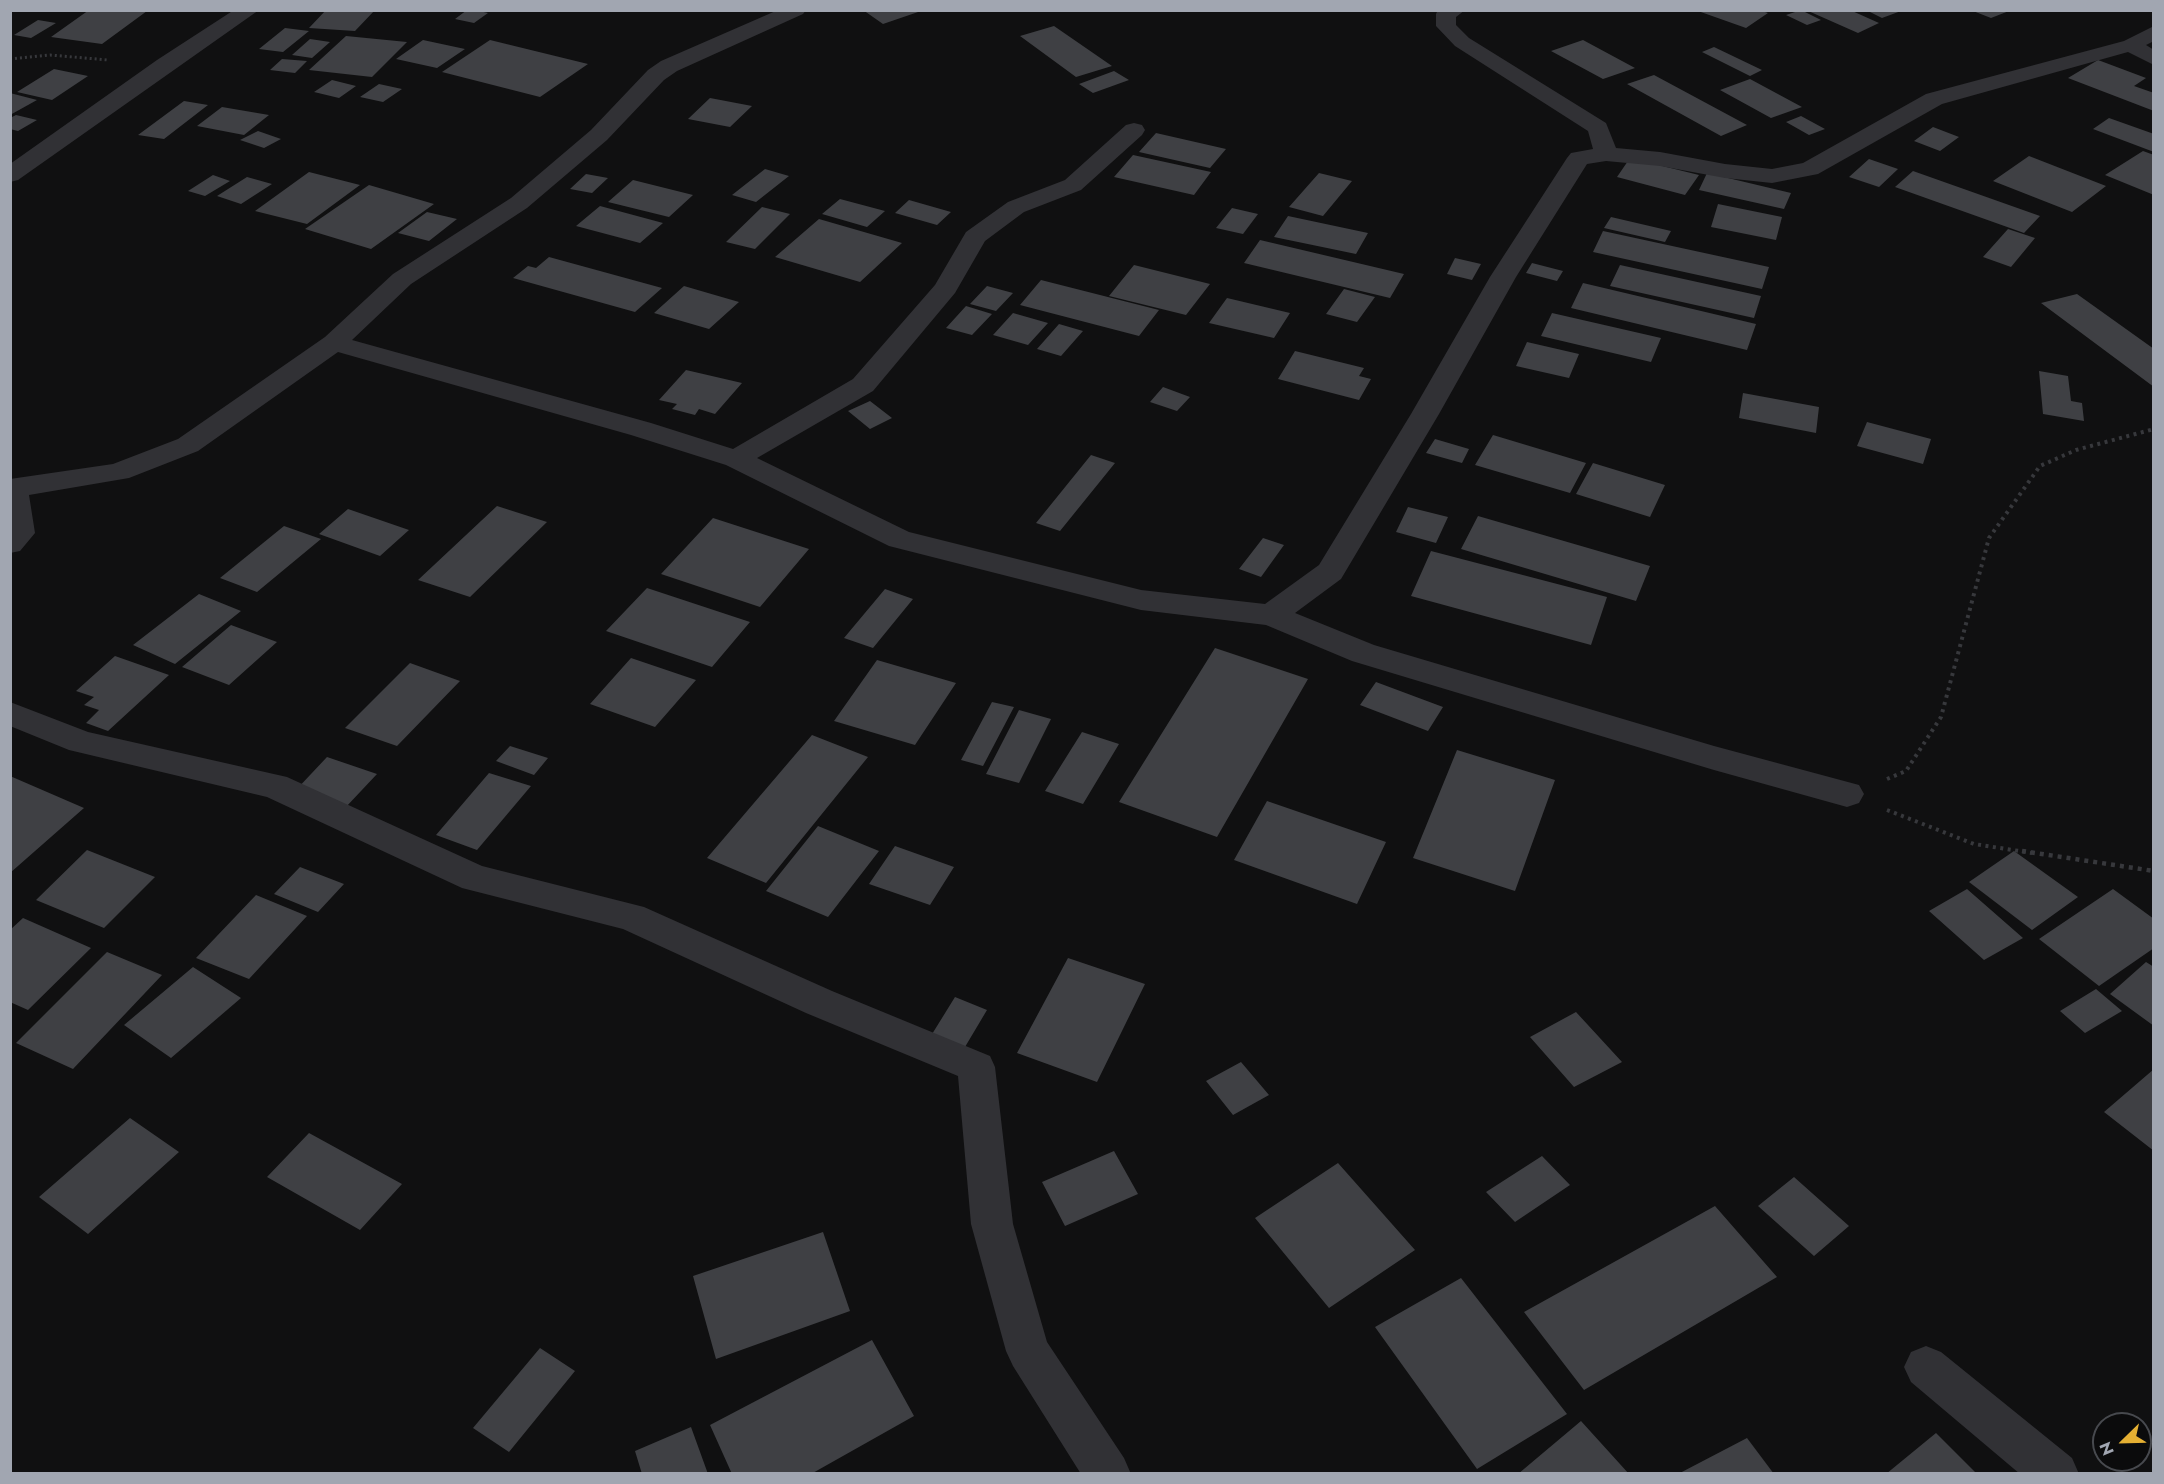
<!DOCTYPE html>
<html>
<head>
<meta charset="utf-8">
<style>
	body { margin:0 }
	#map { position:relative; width:2164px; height:1484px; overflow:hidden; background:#101011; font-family:Jost,sans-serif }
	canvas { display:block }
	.frame { position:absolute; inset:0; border:12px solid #a1a6b1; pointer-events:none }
	.north { position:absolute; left:2092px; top:1412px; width:60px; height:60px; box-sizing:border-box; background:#0b0b0c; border:2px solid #47494e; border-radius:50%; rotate:247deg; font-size:16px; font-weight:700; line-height:24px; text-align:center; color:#a1a6b1 }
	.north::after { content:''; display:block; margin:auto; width:21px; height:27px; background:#e5b033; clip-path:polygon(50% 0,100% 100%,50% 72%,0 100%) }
</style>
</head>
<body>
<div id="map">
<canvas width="2164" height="1484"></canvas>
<div class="frame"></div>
<div class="north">N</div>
</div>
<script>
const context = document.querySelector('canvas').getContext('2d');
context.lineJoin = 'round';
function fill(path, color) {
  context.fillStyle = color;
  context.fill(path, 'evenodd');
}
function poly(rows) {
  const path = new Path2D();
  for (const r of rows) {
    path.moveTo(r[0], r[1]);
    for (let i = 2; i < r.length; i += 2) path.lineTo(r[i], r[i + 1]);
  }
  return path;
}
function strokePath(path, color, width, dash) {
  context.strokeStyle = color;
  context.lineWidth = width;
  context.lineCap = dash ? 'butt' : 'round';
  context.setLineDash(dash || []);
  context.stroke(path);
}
const building = poly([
	[89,10,142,10,147,11,102,44,51,37],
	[326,10,375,10,355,31,309,28],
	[467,10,475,10,488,13,474,23,455,19],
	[863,10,921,10,921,11,883,24],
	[1759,10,1768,13,1746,28,1698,11],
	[1801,10,1821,20,1807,25,1786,15],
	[1806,10,1850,10,1879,23,1858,33],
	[1866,10,1901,10,1901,11,1882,18],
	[1973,11,2009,11,1991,18],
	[38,20,56,23,31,38,14,35],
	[1054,26,1112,66,1076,77,1020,36],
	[285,28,309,31,283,52,259,49],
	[346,36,407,42,372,77,309,70],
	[310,39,330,42,312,58,292,55],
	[423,40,465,49,437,68,396,59],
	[490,40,588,64,540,97,442,72],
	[1583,40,1635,68,1603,79,1551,51],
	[1714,47,1762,70,1750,76,1702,52],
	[282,59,307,61,295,73,270,70],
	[2098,60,2146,78,2134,86,2154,93,2154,111,2068,78],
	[54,69,88,76,52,100,17,92],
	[1114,71,1129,80,1093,93,1079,84],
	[1654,75,1747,125,1721,136,1627,84],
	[1750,79,1802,107,1771,118,1720,90],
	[332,80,356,86,339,98,314,92],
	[379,84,402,89,383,102,360,97],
	[10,93,37,100,10,115],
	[710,98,752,106,730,127,688,119],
	[184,101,208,105,164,139,138,135],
	[222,107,269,115,244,135,197,126],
	[16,115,37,120,18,131,10,129,10,118],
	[1801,116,1825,129,1809,135,1786,122],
	[2109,118,2154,134,2154,152,2093,129],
	[1933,127,1959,137,1940,151,1914,141],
	[258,131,281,139,264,148,240,140],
	[1156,133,1226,149,1210,168,1139,152],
	[2143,151,2154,155,2154,195,2105,175],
	[1133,155,1211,172,1194,195,1114,177],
	[2029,156,2106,186,2072,212,1993,181],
	[1630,158,1699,175,1685,195,1617,177],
	[1869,159,1898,169,1879,187,1849,177],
	[765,169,789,176,756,202,732,195],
	[1913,171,2040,216,2024,233,1895,187],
	[309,172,360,185,307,224,255,211],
	[1319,173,1352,181,1323,216,1289,207],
	[1707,173,1791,193,1784,209,1699,190],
	[586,174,608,178,592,193,570,189],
	[213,175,230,181,205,196,188,191],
	[247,177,272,184,241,204,217,196],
	[633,180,693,195,669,217,608,202],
	[369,185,434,204,371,249,305,229],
	[840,199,885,211,867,227,822,214],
	[909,200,951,212,937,225,895,213],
	[1718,204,1782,217,1776,240,1711,227],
	[600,206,663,223,640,243,576,226],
	[762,207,790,214,755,249,726,242],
	[1232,208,1258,214,1243,234,1216,228],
	[427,212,457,219,429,241,398,233],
	[1288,216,1368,233,1356,254,1274,237],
	[1611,217,1671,231,1665,242,1604,228],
	[819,219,902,243,860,282,775,257],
	[2008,229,2035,238,2011,267,1983,257],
	[1603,231,1769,267,1762,289,1593,252],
	[1260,240,1404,274,1390,298,1244,263],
	[549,257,662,288,635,312,513,278,528,266,536,268],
	[1455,258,1481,264,1472,280,1447,274],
	[1532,263,1563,271,1557,281,1526,273],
	[1134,265,1210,284,1186,315,1109,296],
	[1620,265,1761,296,1754,318,1610,286],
	[1041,280,1159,310,1139,336,1020,305],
	[1583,283,1756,324,1747,350,1571,308],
	[684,286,708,293,739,302,709,329,654,313],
	[987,286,1013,293,996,311,970,304],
	[1344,289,1375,297,1357,322,1326,314],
	[2077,294,2154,349,2154,387,2041,303],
	[1227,298,1290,313,1274,338,1209,323],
	[966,306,992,314,972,335,946,328],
	[1013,313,1048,323,1028,345,993,335],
	[1552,313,1661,338,1651,362,1541,336],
	[1059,324,1083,331,1061,356,1037,349],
	[1527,342,1579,354,1569,378,1516,366],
	[1295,351,1364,368,1359,376,1371,379,1359,400,1278,379],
	[686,370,742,383,715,414,699,409,695,415,672,409,677,404,659,400],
	[2039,371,2068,376,2071,401,2082,403,2084,421,2043,414],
	[1163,387,1190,397,1177,411,1150,402],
	[1743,393,1819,407,1816,433,1739,418],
	[870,401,892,418,870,429,848,411],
	[1867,422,1931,439,1923,464,1857,446],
	[1493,435,1586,463,1570,493,1475,465],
	[1435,439,1469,449,1462,463,1426,453],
	[1091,455,1115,463,1060,531,1036,523],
	[1593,463,1665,485,1650,517,1576,494],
	[497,506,547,522,470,597,418,580],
	[1408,507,1448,517,1436,543,1396,532],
	[348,509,409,530,380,556,319,534],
	[1478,516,1650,566,1636,601,1461,549],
	[713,518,809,549,760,607,661,574],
	[284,526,321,539,257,592,220,578],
	[1263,538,1284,545,1261,577,1239,569],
	[1431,551,1607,597,1591,645,1411,596],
	[647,588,750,622,712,667,606,631],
	[885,589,913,599,873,648,844,638],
	[199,594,241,611,175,664,133,645],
	[231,625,277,642,229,685,182,667],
	[1215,648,1308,679,1217,837,1119,802],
	[115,656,169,675,108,731,86,723,99,710,84,705,94,697,76,691],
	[631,658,696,680,655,727,590,704],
	[877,660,956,683,915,745,834,721],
	[410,663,460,681,397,746,345,728],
	[1376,682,1443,707,1428,731,1360,705],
	[992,702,1014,707,983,766,961,760],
	[1019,710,1051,719,1019,783,986,774],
	[1082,732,1119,744,1083,804,1045,791],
	[812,735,868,757,766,883,707,858],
	[510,746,548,758,534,775,496,761],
	[1457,750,1555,780,1515,891,1413,858],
	[327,757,377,774,345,808,295,791],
	[489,773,531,786,477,850,436,835],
	[10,776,84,808,10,873],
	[1267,801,1386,842,1357,904,1234,860],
	[818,826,879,851,828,917,766,891],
	[895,846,954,867,930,905,869,884],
	[87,850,155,877,104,928,36,900],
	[2014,851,2078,897,2032,930,1969,882],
	[300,867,344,884,318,912,274,894],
	[1967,889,2023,938,1984,960,1929,911],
	[2113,889,2154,919,2154,948,2099,986,2039,939],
	[256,895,307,916,249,979,196,958],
	[23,918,91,948,28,1010,10,1002,10,930],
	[107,952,162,975,73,1069,16,1043],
	[1068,958,1145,984,1097,1082,1017,1053],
	[2146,962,2154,967,2154,1026,2110,994],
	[193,967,241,998,171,1058,124,1025],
	[2096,989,2122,1011,2085,1033,2060,1011],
	[955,997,987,1010,962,1052,929,1039],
	[1576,1012,1622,1062,1574,1087,1530,1037],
	[1241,1062,1269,1095,1233,1115,1206,1081],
	[2154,1069,2154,1151,2104,1112],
	[130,1118,179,1152,88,1234,39,1197],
	[309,1133,402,1184,360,1230,267,1177],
	[1114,1151,1138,1194,1065,1226,1042,1182],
	[1542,1156,1570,1185,1515,1222,1486,1192],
	[1338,1163,1415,1250,1329,1308,1255,1218],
	[1794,1177,1849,1226,1814,1256,1758,1206],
	[1715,1206,1777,1277,1584,1390,1524,1312],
	[823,1232,850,1311,716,1359,693,1276],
	[1461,1278,1567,1414,1477,1469,1375,1327],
	[872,1340,914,1416,811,1474,732,1474,710,1425],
	[540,1348,575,1371,509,1452,473,1428],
	[1581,1421,1629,1474,1518,1474],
	[691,1427,708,1474,642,1474,635,1451],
	[1936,1433,1977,1474,1886,1474],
	[1747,1438,1774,1474,1678,1474]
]);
const pathFar2 = poly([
	[10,59,50,55,108,60]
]);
const pathFar1 = poly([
	[1887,779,1906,771,1941,717,1989,538,2040,466,2076,450,2154,429],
	[1887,810,1974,844,2032,853]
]);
const path = poly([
	[2022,851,2154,871]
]);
const minor = poly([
	[234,10,259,10,18,180,10,182,10,164,157,60,234,10],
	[778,10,806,10,803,14,677,71,664,80,607,140,527,208,411,284,352,340,651,423,733,449,853,379,935,285,966,232,1008,202,1065,180,1126,125,1134,123,1142,125,1145,130,1142,135,1081,190,1024,212,985,241,955,293,873,391,757,458,909,532,1141,590,1265,604,1319,565,1411,414,1490,277,1567,158,1571,153,1593,149,1588,131,1455,46,1436,26,1436,14,1438,10,1465,10,1456,17,1456,25,1469,38,1606,123,1616,148,1660,152,1725,164,1772,169,1803,163,1926,94,2124,41,2154,26,2154,41,2146,45,2154,50,2154,65,2128,52,1942,104,1818,174,1772,183,1725,178,1660,166,1606,161,1587,164,1516,277,1439,414,1341,579,1295,613,1374,645,1714,746,1859,785,1864,794,1859,803,1847,807,1714,770,1352,661,1266,625,1141,610,889,546,726,465,631,435,338,352,198,451,129,478,29,495,35,533,20,551,10,553,10,479,113,464,178,439,325,337,393,274,511,198,591,130,648,70,661,61,778,10],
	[10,702,88,732,287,777,482,866,644,907,832,991,990,1056,995,1067,1013,1224,1047,1342,1124,1458,1131,1474,1081,1474,1013,1366,1006,1351,971,1224,958,1076,806,1013,623,929,462,888,267,797,69,750,10,726,10,702],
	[1926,1346,1941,1352,2072,1458,2079,1474,2020,1474,1911,1382,1904,1367,1911,1352,1926,1346]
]);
fill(building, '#3f4044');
strokePath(pathFar2, '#37383c', 3, [2, 3]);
strokePath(pathFar1, '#37383c', 4, [3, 4.5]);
strokePath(path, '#37383c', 4.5, [4, 5]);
fill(minor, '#313135');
</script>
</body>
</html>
